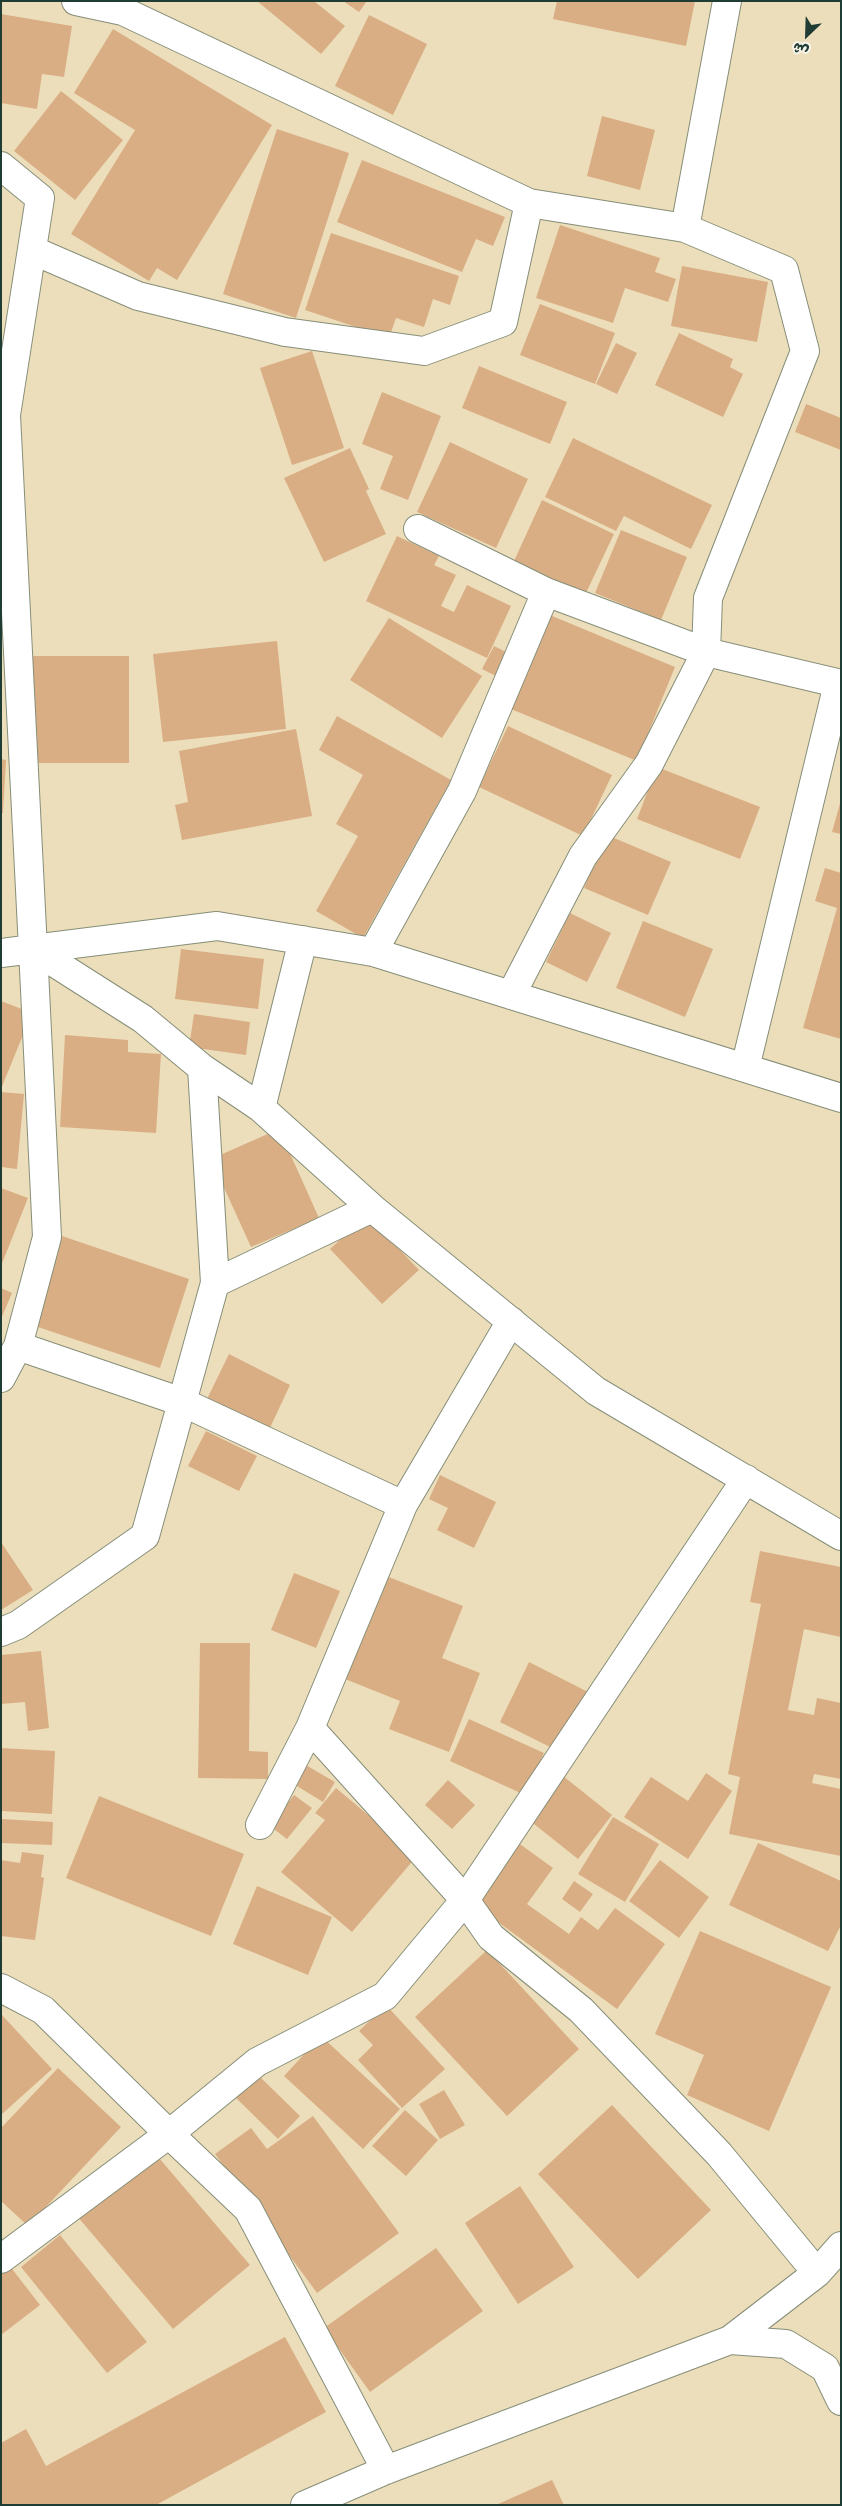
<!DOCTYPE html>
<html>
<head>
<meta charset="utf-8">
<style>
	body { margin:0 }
	#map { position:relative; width:842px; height:2506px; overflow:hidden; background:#ecdebb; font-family:Mynerve,"Playpen Sans Arabic",sans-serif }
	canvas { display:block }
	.frame { position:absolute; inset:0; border:2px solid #1f3d34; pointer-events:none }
	.north { position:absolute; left:782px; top:10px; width:50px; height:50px; -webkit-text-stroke:4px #f7f3e8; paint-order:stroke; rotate:204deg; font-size:14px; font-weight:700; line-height:20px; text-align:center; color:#1f3d34 }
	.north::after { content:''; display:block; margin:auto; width:18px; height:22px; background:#1f3d34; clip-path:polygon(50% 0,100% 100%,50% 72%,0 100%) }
</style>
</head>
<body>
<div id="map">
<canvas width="842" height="2506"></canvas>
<div class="frame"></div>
<div class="north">ش</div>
</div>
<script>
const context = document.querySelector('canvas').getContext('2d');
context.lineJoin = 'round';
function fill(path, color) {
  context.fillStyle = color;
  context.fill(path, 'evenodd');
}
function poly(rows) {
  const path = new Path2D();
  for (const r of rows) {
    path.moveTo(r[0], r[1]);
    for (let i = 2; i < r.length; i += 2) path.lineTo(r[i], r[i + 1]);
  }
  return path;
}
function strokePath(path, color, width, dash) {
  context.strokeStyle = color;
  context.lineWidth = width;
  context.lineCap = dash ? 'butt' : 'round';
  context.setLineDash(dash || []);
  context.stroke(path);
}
const building = poly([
	[257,1,314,1,345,26,321,54],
	[343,1,367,1,359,12],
	[557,1,695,1,686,46,553,19],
	[1,14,72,26,64,77,42,74,37,109,1,103],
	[369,15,427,44,393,115,335,86],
	[113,29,272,125,177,280,157,268,149,281,71,234,135,130,74,93],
	[61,91,123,140,75,200,14,151],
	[602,116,655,130,640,190,587,176],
	[277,129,349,153,296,318,223,294],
	[362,160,505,217,493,246,476,239,462,272,337,222],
	[560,225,660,258,655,272,676,279,668,302,625,288,613,323,536,298],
	[331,233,459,276,450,305,433,299,424,327,396,318,389,338,305,310],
	[682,266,768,282,757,342,671,326],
	[540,304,615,333,595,384,520,355],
	[679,333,733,359,730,367,743,374,723,417,655,385],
	[616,343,637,353,617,394,596,384],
	[312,351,344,448,292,465,260,368],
	[479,366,567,402,550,444,462,408],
	[382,392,441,416,408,500,380,489,393,456,362,444],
	[806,404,841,418,841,450,795,432],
	[573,438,712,505,691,549,624,516,616,531,545,497],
	[450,442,528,479,496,548,417,512],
	[350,448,369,489,366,491,386,534,324,562,284,478],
	[542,500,614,534,585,595,514,561],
	[621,530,687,557,661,620,595,593],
	[397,536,439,556,434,565,456,575,441,606,454,612,467,585,511,606,487,658,366,601],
	[545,613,675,667,637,761,506,707],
	[389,618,482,676,442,738,350,680],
	[277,641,286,729,163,742,153,654],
	[494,646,510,654,498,677,482,669],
	[22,656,129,656,129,763,27,763],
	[337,716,451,780,363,938,316,911,358,836,336,824,363,775,319,750],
	[508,726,612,775,583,836,479,787],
	[296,729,312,816,182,840,175,805,188,802,179,751],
	[1,759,6,760,3,813,1,813],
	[657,767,760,807,740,859,637,819],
	[841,800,841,834,832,832],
	[607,835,671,862,648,915,584,888],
	[825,868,841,873,841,1039,803,1028,837,908,815,901],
	[570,913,611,933,587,982,546,962],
	[643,921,713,949,685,1017,616,988],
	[181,949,264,959,258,1009,175,999],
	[1,1001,32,1013,1,1089],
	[194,1014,250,1022,246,1055,189,1047],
	[65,1035,128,1040,128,1052,161,1054,156,1133,60,1127],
	[1,1092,24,1094,17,1169,1,1167],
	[279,1129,319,1218,251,1247,211,1159],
	[1,1188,28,1198,1,1266],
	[367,1215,419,1270,382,1304,330,1249],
	[59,1235,189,1279,160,1368,29,1324],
	[1,1288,12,1293,1,1319],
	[229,1354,290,1385,269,1430,207,1399],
	[206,1431,257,1456,239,1491,188,1466],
	[440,1475,496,1502,474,1548,437,1530,448,1508,429,1499],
	[1,1542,33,1590,1,1610],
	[760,1551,841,1567,841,1637,804,1629,788,1710,814,1715,817,1698,841,1703,841,1779,814,1774,812,1783,841,1789,841,1856,729,1834,740,1777,728,1774,761,1604,750,1602],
	[294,1573,340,1591,316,1648,271,1630],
	[381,1574,463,1606,442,1658,480,1673,449,1752,389,1729,400,1701,340,1677],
	[200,1643,250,1643,249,1751,268,1752,268,1779,198,1778],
	[41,1651,49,1728,28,1731,25,1702,1,1704,1,1655],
	[529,1662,588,1692,558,1751,500,1722],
	[469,1719,544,1753,525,1795,450,1761],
	[1,1748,55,1751,52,1814,1,1811],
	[304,1764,335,1782,323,1802,292,1783],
	[706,1773,732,1791,688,1859,624,1817,651,1777,688,1801],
	[563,1776,612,1815,578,1859,529,1820],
	[448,1780,475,1805,452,1829,425,1805],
	[336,1788,417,1856,352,1932,281,1872,325,1820,315,1813],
	[294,1795,312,1808,287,1839,270,1826],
	[99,1796,244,1854,211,1936,66,1878],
	[613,1817,659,1844,625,1902,578,1874],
	[1,1819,53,1822,52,1845,1,1843],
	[517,1842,553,1868,527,1904,569,1934,581,1917,598,1930,615,1908,665,1944,617,2009,472,1903],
	[758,1843,841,1881,841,1925,828,1951,729,1905],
	[22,1852,44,1855,41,1877,44,1878,35,1940,1,1936,1,1860,20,1863],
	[660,1860,709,1897,679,1938,629,1901],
	[574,1881,593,1894,580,1912,562,1899],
	[257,1886,332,1917,308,1975,233,1944],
	[700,1931,831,1987,769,2131,687,2095,704,2055,655,2034],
	[487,1950,579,2049,507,2116,415,2017],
	[386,2005,445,2069,402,2108,358,2060,373,2045,359,2031],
	[1,2014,52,2069,1,2115],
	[321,2036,400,2109,363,2149,284,2076],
	[58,2068,121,2127,28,2226,1,2201,1,2128],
	[257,2074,300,2116,278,2139,234,2096],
	[444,2090,465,2125,440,2139,419,2104],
	[612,2105,711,2210,638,2279,538,2174],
	[405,2110,438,2140,406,2176,372,2146],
	[313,2116,399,2233,317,2293,215,2154,251,2128,267,2149],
	[154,2152,250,2265,173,2329,77,2216],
	[520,2186,574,2267,518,2304,465,2223],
	[60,2235,147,2342,107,2373,21,2267],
	[436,2248,483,2311,370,2392,324,2328],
	[9,2265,40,2305,1,2335,1,2271],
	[285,2337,326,2412,156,2505,1,2505,1,2443,26,2429,46,2466],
	[552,2480,564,2505,496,2505]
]);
const minor = poly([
	[76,1,123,11,529,203,685,228,727,1],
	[1,166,40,198,6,415,33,949,217,926,373,952,841,1098],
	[685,228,784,270,805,351,708,598,706,652,841,684],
	[32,250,138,296,285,332,424,351,503,322,529,203],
	[418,529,546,592,706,652,649,764,583,856,511,995],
	[373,952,462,791,546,592],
	[1,953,33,949,143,1019,202,1068,261,1108,372,1208,596,1391,841,1536],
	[745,1068,838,684],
	[261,1108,303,940],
	[215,1283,372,1208],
	[511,1321,403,1505,310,1728,465,1900,491,1937,581,2010,719,2154,817,2273],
	[18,1346,182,1402,403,1505],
	[1,1378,18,1346,47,1237,33,949],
	[1,1632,18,1625,145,1536,215,1283,202,1068],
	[260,1825,310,1728],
	[1,1988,43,2010,169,2134,257,2062,385,1996,465,1900,746,1479],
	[1,2259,169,2134,248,2209,386,2470],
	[730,2340,786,2344,825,2368,841,2401],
	[305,2505,386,2470,730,2340,817,2273,841,2246]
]);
fill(building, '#daae84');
strokePath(minor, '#868e78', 30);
strokePath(minor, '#fff', 28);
</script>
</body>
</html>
